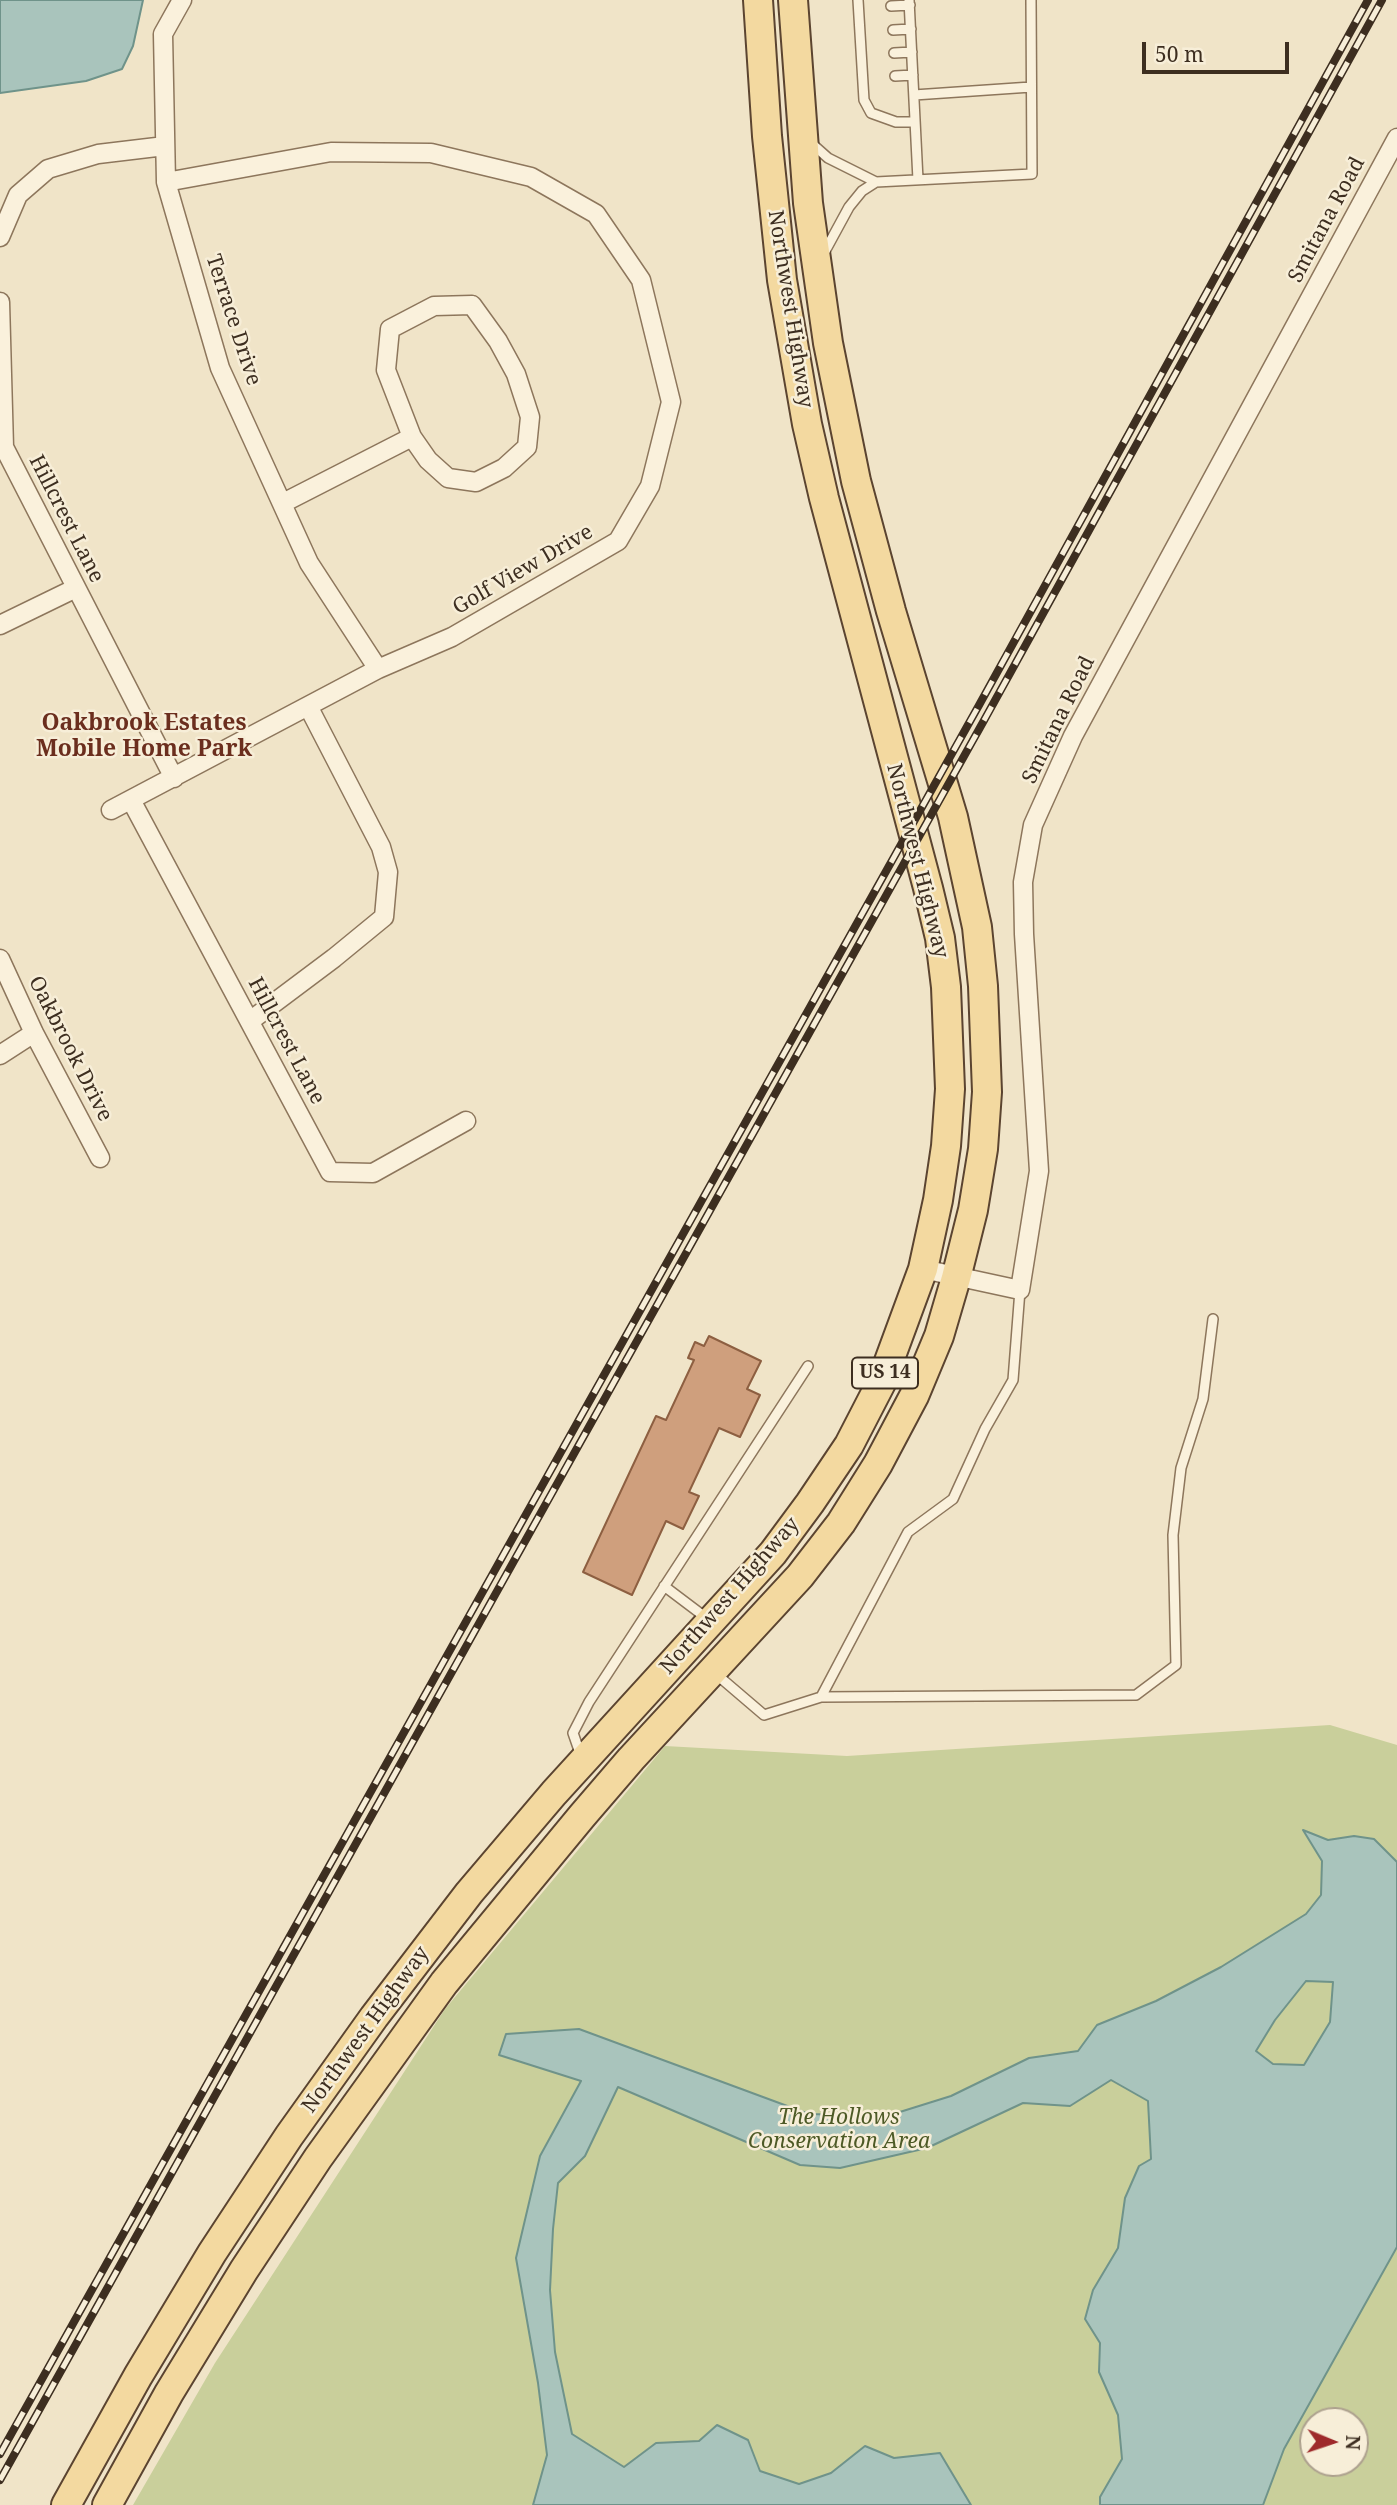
<!DOCTYPE html>
<html>
<head>
<meta charset="utf-8">
<style>
	body { margin:0 }
	#map { position:relative; width:1397px; height:2505px; overflow:hidden; background:#f0e4c8; font-family:"Noto Serif",serif }
	canvas { display:block }
	.north { position:absolute; left:1299px; top:2407px; width:70px; height:70px; box-sizing:border-box; background:#f7eed8; border:2px solid #ada18e; border-radius:50%; rotate:92deg; font-size:19px; font-weight:700; line-height:28px; text-align:center; color:#3d2e20 }
	.north::after { content:''; display:block; margin:auto; width:24px; height:32px; background:#9e2a2b; clip-path:polygon(50% 0,100% 100%,50% 72%,0 100%) }
	.scale { position:absolute; left:1142px; top:42px; width:147px; height:32px; box-sizing:border-box; border:4px solid #3d2e20; border-top:0; padding-left:9px; font-size:21px; line-height:24px; white-space:nowrap; color:#3d2e20; -webkit-text-stroke:5px #f7eed8; paint-order:stroke }
</style>
</head>
<body>
<div id="map">
<canvas width="1397" height="2505"></canvas>
<div class="north">N</div>
<div class="scale">50 m</div>
</div>
<script>
const context = document.querySelector('canvas').getContext('2d');
context.lineJoin = 'round';
function fill(path, color) {
  context.fillStyle = color;
  context.fill(path, 'evenodd');
}
function poly(rows) {
  const path = new Path2D();
  for (const r of rows) {
    path.moveTo(r[0], r[1]);
    for (let i = 2; i < r.length; i += 2) path.lineTo(r[i], r[i + 1]);
  }
  return path;
}
function strokePath(path, color, width, dash) {
  context.strokeStyle = color;
  context.lineWidth = width;
  context.lineCap = dash ? 'butt' : 'round';
  context.setLineDash(dash || []);
  context.stroke(path);
}
function write(font, color, halo, rows, align = 'center') {
  context.font = font + ' "Noto Serif",serif';
  context.lineWidth = 5;
  context.setLineDash([]);
  context.textBaseline = 'middle';
  context.strokeStyle = halo;
  context.fillStyle = color;
  for (const [text, x, y, turn = 0] of rows) {
    context.save();
    context.translate(x, y);
    context.rotate((+turn || 0) * Math.PI / 180);
    context.textAlign = isNaN(turn) ? turn : align;
    if (halo) context.strokeText(text, 0, 0);
    context.fillText(text, 0, 0);
    context.restore();
  }
}
const green = poly([
	[1330,1725,1397,1745,1397,2505,133,2505,215,2363,445,2009,665,1746,847,1756],
	[1313,2421,1355,2421,1355,2463,1313,2463]
]);
const water = poly([
	[0,0,143,0,133,46,122,69,86,81,0,93,0,0],
	[1303,1830,1328,1840,1354,1836,1374,1839,1397,1862,1397,2247,1284,2449,1263,2505,1100,2505,1100,2497,1122,2459,1118,2415,1099,2372,1100,2343,1085,2319,1093,2290,1118,2248,1125,2198,1139,2166,1151,2159,1148,2101,1111,2080,1070,2106,1023,2103,927,2148,840,2168,800,2165,618,2087,585,2156,558,2183,553,2229,550,2290,555,2352,572,2434,624,2467,656,2443,699,2441,717,2425,748,2440,760,2471,799,2484,831,2473,865,2446,894,2458,940,2453,971,2505,533,2505,547,2455,538,2383,516,2258,540,2156,581,2081,499,2055,506,2034,579,2029,809,2114,887,2116,951,2096,1029,2058,1078,2051,1097,2025,1156,2001,1221,1967,1306,1914,1321,1895,1322,1861,1303,1830],
	[1306,1981,1333,1982,1330,2022,1304,2065,1273,2064,1256,2051,1275,2020,1306,1981]
]);
const building = poly([
	[709,1336,761,1361,747,1389,760,1395,740,1437,719,1428,689,1492,699,1496,683,1529,666,1521,632,1595,583,1572,656,1416,666,1420,694,1360,688,1358,695,1342,704,1346,709,1336]
]);
const lane = poly([
	[858,0,864,100,871,113,896,122,915,122],
	[909,0,918,180],
	[891,6,910,5],
	[893,30,911,29],
	[894,53,912,52],
	[895,76,913,75],
	[914,95,1031,87],
	[810,142,828,158,876,182,1032,174,1031,0],
	[824,253,849,207,862,191,876,182],
	[664,1586,709,1620],
	[716,1674,764,1715,821,1697,1136,1695,1176,1665,1173,1535,1181,1468,1203,1399,1213,1319],
	[821,1697,908,1532,953,1499,985,1429,1013,1380,1020,1290],
	[581,1756,573,1733,589,1702,808,1366]
]);
const street = poly([
	[182,0,163,34,166,182,220,368,309,563,378,669],
	[0,237,18,195,48,169,98,154,165,146],
	[0,302,4,447,174,778],
	[472,305,498,341,516,374,530,417,527,447,504,468,476,482,448,478,428,460,412,437,386,370,390,329,434,306,472,305],
	[283,503,412,437],
	[0,625,76,588],
	[131,800,330,1172,373,1173,466,1121],
	[111,810,378,669,452,637,618,541,650,486,671,402,641,280,596,214,531,177,431,153,331,152,166,182],
	[0,959,34,1033,100,1158],
	[250,1021,334,958,384,917,388,872,381,847,308,706],
	[0,1055,34,1033],
	[923,1269,1020,1290,1039,1171,1024,934,1023,882,1033,825,1073,736,1397,138]
]);
const primary = poly([
	[66,2505,138,2376,212,2253,289,2136,374,2017,469,1893,554,1793,773,1553,810,1503,849,1445,881,1383,923,1269,938,1200,946,1146,950,1089,946,987,940,938,928,888,824,498,807,424,782,280,767,136,758,0],
	[107,2505,169,2393,244,2270,318,2158,444,1983,582,1816,631,1759,800,1576,841,1523,878,1464,914,1396,939,1336,956,1278,973,1210,983,1149,987,1092,983,986,977,927,953,817,891,611,856,481,828,343,808,203,793,0]
]);
const rail = poly([
	[0,2454,978,707,1368,0],
	[0,2480,982,724,1382,0]
]);
const shields = [
	[885,1373,66]
];
const shieldNames = [
	["US 14",885,1373]
];
const streetNames = [
	["Smitana Road",1327,220,-62],
	["Northwest Highway",790,309,81],
	["Terrace Drive",233,320,72],
	["Hillcrest Lane",66,519,63],
	["Golf View Drive",523,570,-30],
	["Smitana Road",1059,720,-64],
	["Northwest Highway",917,861,76],
	["Hillcrest Lane",286,1041,62],
	["Oakbrook Drive",70,1049,63],
	["Northwest Highway",730,1596,-49],
	["Northwest Highway",366,2030,-54]
];
const parkNames = [
	["The Hollows",839,2118],
	["Conservation Area",839,2142]
];
const neighbourhoodNames = [
	["Oakbrook Estates",144,723],
	["Mobile Home Park",144,749]
];
fill(green, '#c9cf9b');
fill(water, '#a9c4bc');
strokePath(water, '#6f938a', 2);
fill(building, '#cf9f7d');
strokePath(building, '#8d5f41', 2);
strokePath(lane, '#8d765c', 12);
strokePath(street, '#8d765c', 21);
strokePath(primary, '#5b4430', 32);
strokePath(lane, '#faf1dc', 9);
strokePath(street, '#faf1dc', 18);
strokePath(primary, '#f3d9a0', 28);
strokePath(rail, '#3d2e20', 8);
strokePath(rail, '#f7eed8', 5, [16]);
for (const [x, y, w] of shields) {
  const box = new Path2D();
  box.roundRect(x - w / 2, y - 15.5, w, 31, 5);
  context.fillStyle = '#f7eed8';
  context.fill(box);
  strokePath(box, '#3d2e20', 2);
}
write('bold 19px', '#3d2e20', null, shieldNames);
write('21px', '#3d2e20', '#f7eed8', streetNames);
write('italic 21px', '#4d5a26', '#f7eed8', parkNames);
write('bold 23px', '#6b2e1e', '#f7eed8', neighbourhoodNames);
</script>
</body>
</html>
